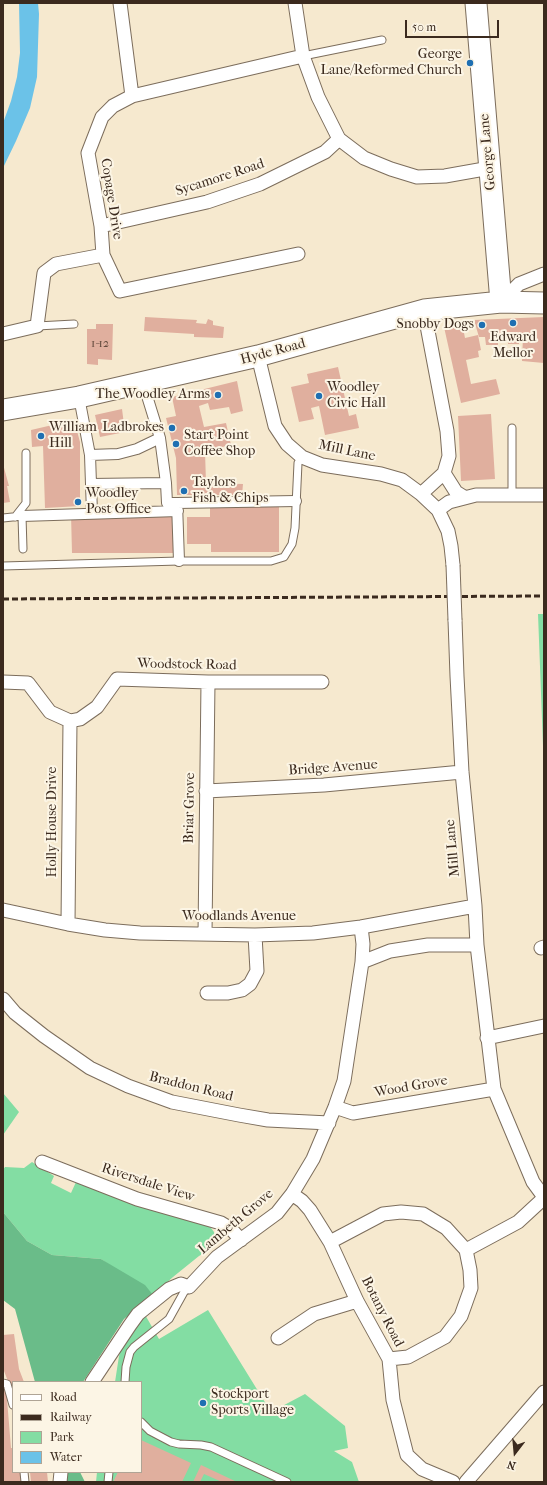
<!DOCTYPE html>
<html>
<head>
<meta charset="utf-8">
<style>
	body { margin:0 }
	#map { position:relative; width:547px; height:1485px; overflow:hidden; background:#f6e9cf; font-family:"IM FELL French Canon",serif }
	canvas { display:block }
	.frame { position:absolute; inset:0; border:4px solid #3b2a1e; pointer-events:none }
	.legend { position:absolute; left:12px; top:1381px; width:130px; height:92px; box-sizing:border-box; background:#fcf5e5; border:1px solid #afa495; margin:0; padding:5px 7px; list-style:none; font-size:12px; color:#3b2a1e }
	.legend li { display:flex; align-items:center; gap:8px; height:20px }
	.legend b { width:20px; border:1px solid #afa495 }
	.north { position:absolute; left:495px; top:1433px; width:40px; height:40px; -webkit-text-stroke:3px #fcf5e5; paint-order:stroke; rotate:196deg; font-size:11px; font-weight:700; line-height:16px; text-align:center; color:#3b2a1e }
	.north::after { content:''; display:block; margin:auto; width:14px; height:18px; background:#3b2a1e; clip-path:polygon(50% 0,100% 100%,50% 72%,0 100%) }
	.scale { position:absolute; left:405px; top:20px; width:94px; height:18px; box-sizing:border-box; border:2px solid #3b2a1e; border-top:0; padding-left:5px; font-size:12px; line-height:14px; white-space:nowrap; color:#3b2a1e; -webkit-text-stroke:3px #fcf5e5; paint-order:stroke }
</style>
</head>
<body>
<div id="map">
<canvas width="547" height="1485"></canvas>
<div class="frame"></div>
<ul class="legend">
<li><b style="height:5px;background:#fff"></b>Road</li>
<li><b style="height:5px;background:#3b2a1e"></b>Railway</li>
<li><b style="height:11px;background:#83dda3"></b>Park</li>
<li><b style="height:11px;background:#6bc2e8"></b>Water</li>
</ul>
<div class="north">N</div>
<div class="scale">50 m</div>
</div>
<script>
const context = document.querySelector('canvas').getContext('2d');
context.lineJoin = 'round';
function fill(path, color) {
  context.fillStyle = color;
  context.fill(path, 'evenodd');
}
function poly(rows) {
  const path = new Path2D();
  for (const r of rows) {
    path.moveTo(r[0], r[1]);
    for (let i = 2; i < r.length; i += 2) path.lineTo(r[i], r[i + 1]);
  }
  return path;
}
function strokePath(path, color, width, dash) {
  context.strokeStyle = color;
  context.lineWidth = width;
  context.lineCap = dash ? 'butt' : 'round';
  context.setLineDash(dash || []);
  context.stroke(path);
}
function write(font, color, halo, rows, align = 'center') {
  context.font = font + ' "IM FELL French Canon",serif';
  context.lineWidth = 4;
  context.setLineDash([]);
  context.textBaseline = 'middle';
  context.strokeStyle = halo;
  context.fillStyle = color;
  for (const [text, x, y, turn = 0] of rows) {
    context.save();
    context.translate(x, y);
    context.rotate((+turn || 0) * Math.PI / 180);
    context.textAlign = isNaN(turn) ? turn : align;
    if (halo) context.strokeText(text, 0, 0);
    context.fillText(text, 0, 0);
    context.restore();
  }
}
const green = poly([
	[538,614,544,614,544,751,543,746],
	[3,1093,19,1112,3,1135],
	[32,1162,54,1176,51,1183,71,1193,76,1182,159,1212,206,1225,211,1228,214,1232,215,1239,213,1244,206,1252,199,1256,173,1277,153,1295,101,1259,52,1255,27,1241,3,1212,3,1170,5,1167,24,1168],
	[208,1310,271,1412,305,1394,345,1426,348,1448,334,1451,352,1462,359,1482,96,1482,97,1472,141,1472,141,1382,115,1382,119,1356,122,1345,144,1313,159,1339]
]);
const forest = poly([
	[3,1212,27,1241,52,1255,101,1259,145,1285,153,1295,124,1319,83,1382,35,1382,15,1309,3,1300],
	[67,1472,80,1472,85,1482,65,1482]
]);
const water = poly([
	[19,3,38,3,39,14,37,77,30,108,16,141,3,168,3,123,11,101,17,77,20,53]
]);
const building = poly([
	[145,317,197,320,196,323,206,324,208,319,213,321,213,325,224,327,223,338,194,337,194,334,144,331],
	[544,317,544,363,522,361,523,336,519,336,519,344,508,344,508,337,498,337,498,345,486,345,485,337,479,337,474,320],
	[462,323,465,338,478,335,481,350,478,351,479,357,466,360,471,384,496,379,500,394,461,403,444,327],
	[96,324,113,324,112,360,98,359,98,365,87,364,87,329,96,329],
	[338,367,349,416,356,414,359,428,325,435,319,406,311,408,314,419,299,422,291,387,309,383,307,374],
	[237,381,243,411,231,414,229,407,210,410,208,403,199,406,204,427,226,423,231,445,205,451,206,483,243,484,242,495,177,495,176,458,166,418,176,416,172,397],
	[122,409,125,432,100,437,95,415],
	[491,414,495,479,461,481,458,416],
	[74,420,80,442,80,506,45,508,43,446,32,447,31,430],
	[3,464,9,486,7,486,10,502,3,503],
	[279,504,279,552,211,552,211,544,187,544,187,517,210,517,210,505],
	[71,514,175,514,175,553,72,553],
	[14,1334,19,1369,24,1382,13,1382,13,1394,4,1371,3,1335],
	[3,1387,6,1387,11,1448,13,1448,13,1472,22,1472,23,1482,3,1482],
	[141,1440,191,1463,182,1482,113,1482,118,1472,141,1472],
	[201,1465,237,1482,222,1482,204,1474,200,1482,193,1482],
	[30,1472,47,1472,48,1482,31,1482]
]);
const service = poly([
	[303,56,382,40],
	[37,326,74,324],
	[512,428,512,495],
	[15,517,26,503,26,453],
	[3,518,22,516,23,549],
	[3,566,179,561,271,561,284,557,292,544,295,528,298,463,302,457],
	[125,1382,126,1367,130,1352,134,1347,169,1319,184,1292,189,1287],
	[3,1383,7,1384,13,1405],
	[141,1422,150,1431,171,1442,179,1444,201,1445,211,1447,287,1482],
	[24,1472,25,1482],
	[108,1482,109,1472]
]);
const pedestrian = poly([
	[143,383,160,438,166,483,167,503,177,503],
	[79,397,90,455,92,513],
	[90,455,118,454,137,449,160,438],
	[91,484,166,483],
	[22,516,178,511],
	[179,561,177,503,296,501]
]);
const minor = poly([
	[120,3,132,96],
	[295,3,303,56,318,97,339,139,364,158,391,169,417,177,445,176,490,168],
	[101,226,207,202,260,184,325,152,339,139],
	[298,254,120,291,103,255,101,226,88,153,102,117,113,106,132,96,303,56],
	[501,302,519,284,544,274],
	[3,334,37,326,44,273,56,264,103,255],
	[258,356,275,426,287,444,302,457,322,465,381,474,402,480,421,494,438,510,448,531,451,546,453,565],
	[444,473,456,492,464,497],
	[421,494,444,473,449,456,447,431,424,310],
	[438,510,449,502,476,495,544,495],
	[455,620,457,676,462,772,475,906,477,945,494,1089,533,1182,544,1197],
	[3,682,28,683,50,712,70,721],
	[70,721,80,719,97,707,117,679,208,682,322,682],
	[206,791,324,785,462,772],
	[3,910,68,924,105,930,140,933,255,935,313,933,361,927,475,906],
	[68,924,70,721],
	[205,934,208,682],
	[541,948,544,947],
	[362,962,390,951,428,945,477,945],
	[207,993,228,993,242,990,250,984,257,971,255,935],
	[3,999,15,1013,44,1036,90,1068,128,1086,172,1102,239,1115,268,1120,329,1123],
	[487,1038,544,1026],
	[335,1107,353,1113,494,1089],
	[42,1162,137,1199,221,1223,231,1229,241,1240],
	[292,1194,302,1201,310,1210,330,1242,357,1301,389,1359,393,1400,407,1455,422,1469,453,1482],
	[330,1242,383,1214,401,1212,423,1214,446,1228,466,1250,470,1270,471,1288,461,1316,445,1337,408,1357,389,1359],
	[466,1250,518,1222,544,1198],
	[278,1338,314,1314,357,1301],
	[92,1382,130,1325,138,1314,169,1289,181,1284,189,1287,217,1257,277,1213,292,1194,313,1159,335,1107,344,1081,362,962,363,944,361,927],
	[60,1482,61,1472],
	[466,1482,544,1392]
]);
const primary = poly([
	[476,3,501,302],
	[3,410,79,397,258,356,424,310,501,302,544,303]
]);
const rail = poly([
	[3,599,544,596]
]);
const minorBridge = poly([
	[453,565,455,620]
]);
const markers = [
	[470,63,4,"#1f6fb2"],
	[513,323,4,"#1f6fb2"],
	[482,325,4,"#1f6fb2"],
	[218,395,4,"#1f6fb2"],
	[319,396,4,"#1f6fb2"],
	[172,428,4,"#1f6fb2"],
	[41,436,4,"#1f6fb2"],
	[176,444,4,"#1f6fb2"],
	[184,491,4,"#1f6fb2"],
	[78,502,4,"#1f6fb2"],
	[203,1403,4,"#1f6fb2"]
];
const numberNames = [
	["1-12",100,344]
];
const poiNames = [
	["George",462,55,"right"],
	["Lane/Reformed Church",462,71,"right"],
	["Snobby Dogs",474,325,"right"],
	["Edward",513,338,"center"],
	["Mellor",513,354,"center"],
	["Woodley",327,388],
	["Civic Hall",327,404],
	["The Woodley Arms",210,395,"right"],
	["William",49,428],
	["Hill",49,444],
	["Ladbrokes",164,428,"right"],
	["Start Point",184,436],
	["Coffee Shop",184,452],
	["Taylors",192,483],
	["Fish & Chips",192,499],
	["Woodley",86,494],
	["Post Office",86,510],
	["Stockport",211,1395],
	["Sports Village",211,1411]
];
const streetNames = [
	["George Lane",488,152,-95],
	["Sycamore Road",220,178,-18],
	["Copage Drive",111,199,81],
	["Hyde Road",273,352,-15],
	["Mill Lane",347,451,12],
	["Woodstock Road",187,665,1],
	["Bridge Avenue",333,768,-4],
	["Briar Grove",190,808,-89],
	["Holly House Drive",53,822,-90],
	["Mill Lane",453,848,-95],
	["Woodlands Avenue",239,917],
	["Braddon Road",191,1087,14],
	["Wood Grove",411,1087,-10],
	["Riversdale View",148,1183,18],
	["Lambeth Grove",236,1222,-40],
	["Botany Road",382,1312,63]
];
fill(green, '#83dda3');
fill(forest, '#6abc89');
fill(water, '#6bc2e8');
fill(building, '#e0af9e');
strokePath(service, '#7c6d5c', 9);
strokePath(pedestrian, '#7c6d5c', 12);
strokePath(minor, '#7c6d5c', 15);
strokePath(primary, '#7c6d5c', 23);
strokePath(service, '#fff', 7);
strokePath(pedestrian, '#fff', 10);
strokePath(minor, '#fff', 13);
strokePath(primary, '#fff', 21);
strokePath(rail, '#3b2a1e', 3, [6, 3]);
strokePath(minorBridge, '#7c6d5c', 15, []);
strokePath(minorBridge, '#fff', 13);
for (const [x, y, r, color] of markers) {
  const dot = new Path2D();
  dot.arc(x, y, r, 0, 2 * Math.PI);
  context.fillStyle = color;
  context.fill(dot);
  strokePath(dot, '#fcf5e5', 1.5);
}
write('12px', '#644b3e', null, numberNames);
write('14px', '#3b2a1e', '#fcf5e5', poiNames, 'left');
write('14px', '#3b2a1e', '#fcf5e5', streetNames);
</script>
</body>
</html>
